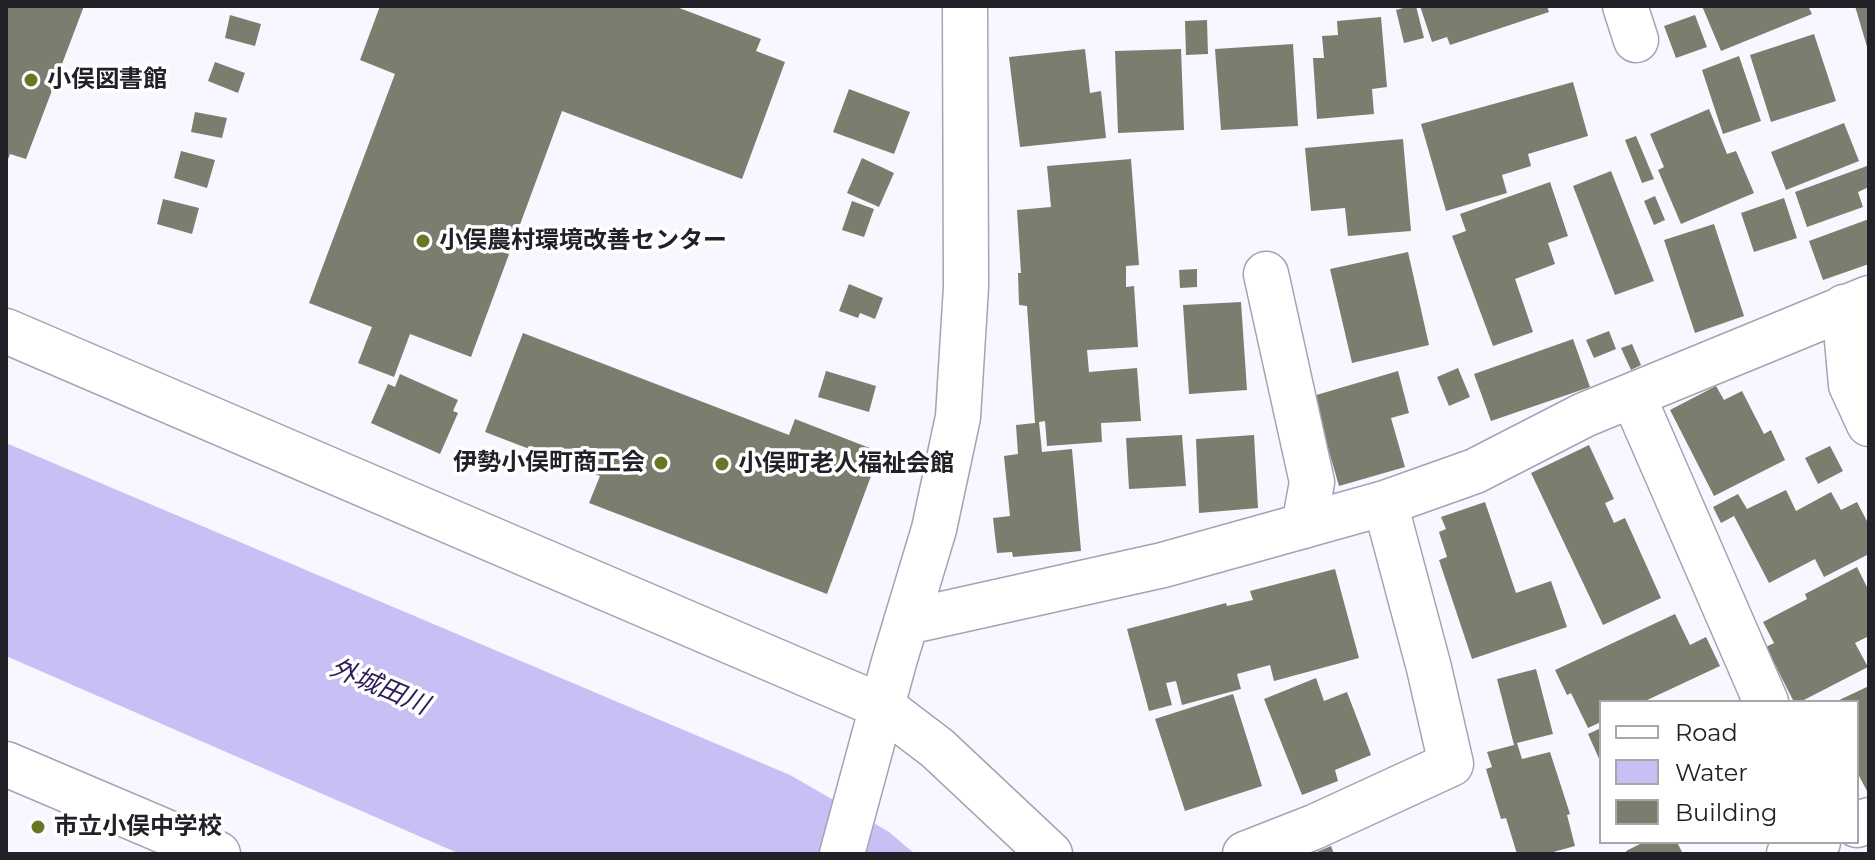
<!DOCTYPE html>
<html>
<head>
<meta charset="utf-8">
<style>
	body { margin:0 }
	#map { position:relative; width:1875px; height:860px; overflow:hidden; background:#f8f7ff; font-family:Montserrat,sans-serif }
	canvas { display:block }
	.frame { position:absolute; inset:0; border:8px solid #222128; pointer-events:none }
	.legend { position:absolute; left:1599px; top:700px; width:260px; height:144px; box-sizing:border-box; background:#fff; border:2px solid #a7a6a9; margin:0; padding:10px 14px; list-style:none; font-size:24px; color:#222128 }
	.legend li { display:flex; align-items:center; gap:16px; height:40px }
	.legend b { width:40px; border:2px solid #a7a6a9 }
</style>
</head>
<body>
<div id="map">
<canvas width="1875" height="860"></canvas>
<div class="frame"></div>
<ul class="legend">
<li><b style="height:10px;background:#fff"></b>Road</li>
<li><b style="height:22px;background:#c8c0f5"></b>Water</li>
<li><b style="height:22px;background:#7a7e6e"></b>Building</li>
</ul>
</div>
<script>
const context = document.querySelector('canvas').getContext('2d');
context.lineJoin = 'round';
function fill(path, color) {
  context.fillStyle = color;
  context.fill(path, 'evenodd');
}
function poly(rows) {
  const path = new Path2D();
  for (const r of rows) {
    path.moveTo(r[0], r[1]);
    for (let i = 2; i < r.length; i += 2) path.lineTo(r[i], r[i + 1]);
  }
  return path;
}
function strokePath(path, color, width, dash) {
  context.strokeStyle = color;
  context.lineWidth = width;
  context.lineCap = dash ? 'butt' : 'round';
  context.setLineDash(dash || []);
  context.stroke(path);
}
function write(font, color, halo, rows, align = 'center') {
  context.font = font + ' Montserrat,"Noto Sans JP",sans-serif';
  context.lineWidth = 7;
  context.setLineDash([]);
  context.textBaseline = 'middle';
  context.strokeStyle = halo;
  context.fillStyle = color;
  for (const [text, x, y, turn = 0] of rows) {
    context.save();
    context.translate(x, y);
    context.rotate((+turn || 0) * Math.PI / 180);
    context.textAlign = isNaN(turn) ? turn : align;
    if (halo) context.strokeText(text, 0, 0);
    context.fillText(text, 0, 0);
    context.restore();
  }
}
const water = poly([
	[6,443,790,775,889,832,915,854,460,854,6,656]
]);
const building = poly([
	[6,6,84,6,26,159,10,154,6,165],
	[380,6,674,6,761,39,756,51,785,62,742,179,562,111,471,357,410,334,394,377,358,363,372,327,309,303,395,74,360,60],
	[1410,6,1416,6,1424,38,1404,43,1396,10],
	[1420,6,1547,6,1549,12,1450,45,1447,37,1432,42],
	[1702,6,1808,6,1812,14,1721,51],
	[1855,6,1869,6,1869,50,1868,50],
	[230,15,261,24,255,46,225,38],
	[1695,15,1707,47,1676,58,1664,26],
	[1381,17,1387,87,1372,89,1374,114,1317,119,1313,58,1324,58,1322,36,1338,35,1337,21],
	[1207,20,1208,54,1186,55,1185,21],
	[1814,34,1836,101,1771,122,1750,55],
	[1293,44,1298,126,1221,130,1215,49],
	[1085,49,1090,93,1101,91,1106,138,1020,147,1009,57],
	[1181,49,1184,130,1118,133,1115,51],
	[1739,56,1761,121,1723,134,1702,70],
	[215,62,245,73,238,93,208,81],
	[1573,82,1588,136,1528,154,1531,166,1502,175,1507,193,1446,211,1421,124],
	[849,89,910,112,894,154,833,132],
	[1709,109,1727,154,1736,151,1754,193,1681,224,1658,170,1664,167,1650,134],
	[195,112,227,118,222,138,191,132],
	[1844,123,1859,161,1786,190,1771,152],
	[1636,136,1654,179,1642,183,1625,140],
	[1403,139,1411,231,1348,236,1345,208,1311,211,1305,148],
	[181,151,215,160,207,188,174,178],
	[862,158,894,173,879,207,847,193],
	[1131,159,1139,265,1126,266,1126,287,1134,286,1138,347,1087,350,1089,372,1137,368,1141,421,1101,423,1102,442,1047,446,1045,421,1039,422,1042,452,1072,449,1081,551,1013,557,1012,552,997,553,993,518,1010,516,1004,456,1018,454,1016,425,1035,423,1027,306,1019,305,1018,273,1021,273,1017,210,1051,207,1047,166],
	[1867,166,1869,187,1858,192,1863,207,1807,227,1795,192],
	[1611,171,1654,281,1615,295,1573,186],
	[1550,182,1568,236,1548,243,1555,264,1515,279,1533,332,1493,346,1452,236,1466,231,1460,214],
	[1655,196,1665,220,1654,225,1644,201],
	[1784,198,1797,238,1754,252,1741,213],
	[163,199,199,208,192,234,157,224],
	[852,201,874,209,864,237,842,230],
	[1869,219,1869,264,1823,280,1809,241],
	[1714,224,1744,316,1695,333,1664,240],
	[1408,252,1429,345,1352,363,1330,269],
	[1197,269,1197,287,1180,288,1179,270],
	[849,284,883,298,875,319,860,313,858,318,839,311],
	[1241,302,1247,390,1189,394,1183,305],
	[1609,331,1616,349,1594,358,1586,340],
	[523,333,789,435,795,419,880,452,827,594,589,503,600,476,485,432],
	[1573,339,1590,387,1491,421,1474,374],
	[1632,344,1641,365,1631,370,1621,348],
	[1458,368,1470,397,1449,406,1437,377],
	[826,371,876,386,869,412,818,397],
	[1398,371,1409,413,1391,418,1405,467,1339,486,1313,396],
	[400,374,458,400,453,411,458,413,440,454,371,423,388,384,395,387],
	[1716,386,1724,400,1742,391,1764,434,1771,430,1785,460,1714,496,1670,410],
	[1182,435,1186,486,1129,489,1126,438],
	[1254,435,1258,508,1199,513,1196,439],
	[1589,445,1614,499,1605,503,1614,523,1625,518,1661,598,1603,625,1531,473],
	[1830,446,1843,471,1818,484,1805,458],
	[1786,490,1796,511,1831,492,1841,510,1857,502,1869,525,1869,554,1824,577,1815,559,1769,583,1734,516,1721,523,1713,507,1738,494,1747,509],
	[1485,502,1516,593,1551,581,1567,627,1472,659,1439,560,1447,557,1439,532,1446,529,1441,517],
	[1857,567,1869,591,1869,636,1855,643,1868,667,1800,702,1794,702,1766,647,1774,643,1763,622,1807,599,1805,594],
	[1335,569,1359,658,1274,681,1270,665,1237,674,1241,689,1182,705,1176,681,1166,683,1172,705,1149,711,1127,629,1226,603,1227,606,1253,600,1250,591],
	[1675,614,1690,645,1706,637,1720,666,1643,702,1601,702,1601,722,1588,728,1571,693,1567,695,1555,670],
	[1536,669,1553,734,1517,743,1522,759,1550,752,1570,814,1567,815,1575,846,1546,854,1517,854,1506,818,1501,819,1486,769,1492,767,1487,752,1514,745,1497,679],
	[1316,678,1324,701,1347,692,1371,755,1335,770,1338,781,1302,795,1264,699],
	[1869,686,1869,792,1868,793,1857,772,1857,702,1835,702],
	[1233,694,1262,786,1185,811,1155,719],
	[1601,728,1601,763,1588,734],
	[1644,842,1677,842,1683,854,1628,854,1626,851],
	[1331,846,1334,854,1312,854]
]);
const minor = poly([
	[1625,6,1636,40],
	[1266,274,1312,482,1304,526],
	[1844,307,1851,385,1869,424],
	[6,331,883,707,937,748,1050,854],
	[1633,396,1766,702],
	[907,622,1163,565,1385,503,1475,471,1584,415,1869,298],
	[6,764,218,854],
	[1857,825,1869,820],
	[842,854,894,662,934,529,958,417,966,287,965,6],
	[1245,854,1314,827,1451,764,1429,668,1385,503],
	[1789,854,1818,842]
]);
const markers = [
	[31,80,8,"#687725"],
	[423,241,8,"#687725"],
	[661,463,8,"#687725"],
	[722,464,8,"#687725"],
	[38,827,8,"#687725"]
];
const poiNames = [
	["小俣図書館",47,80],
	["小俣農村環境改善センター",439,241],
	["伊勢小俣町商工会",645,463,"right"],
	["小俣町老人福祉会館",738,464],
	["市立小俣中学校",54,827]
];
const waterNames = [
	["外城田川",379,687,23]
];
fill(water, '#c8c0f5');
fill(building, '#7a7e6e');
strokePath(minor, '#a5a3b3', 47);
strokePath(minor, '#fff', 44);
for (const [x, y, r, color] of markers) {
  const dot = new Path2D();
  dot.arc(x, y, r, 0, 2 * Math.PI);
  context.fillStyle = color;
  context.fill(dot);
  strokePath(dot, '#fff', 3);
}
write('bold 24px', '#222128', '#fff', poiNames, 'left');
write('italic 26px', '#2f1d5a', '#fff', waterNames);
</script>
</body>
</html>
